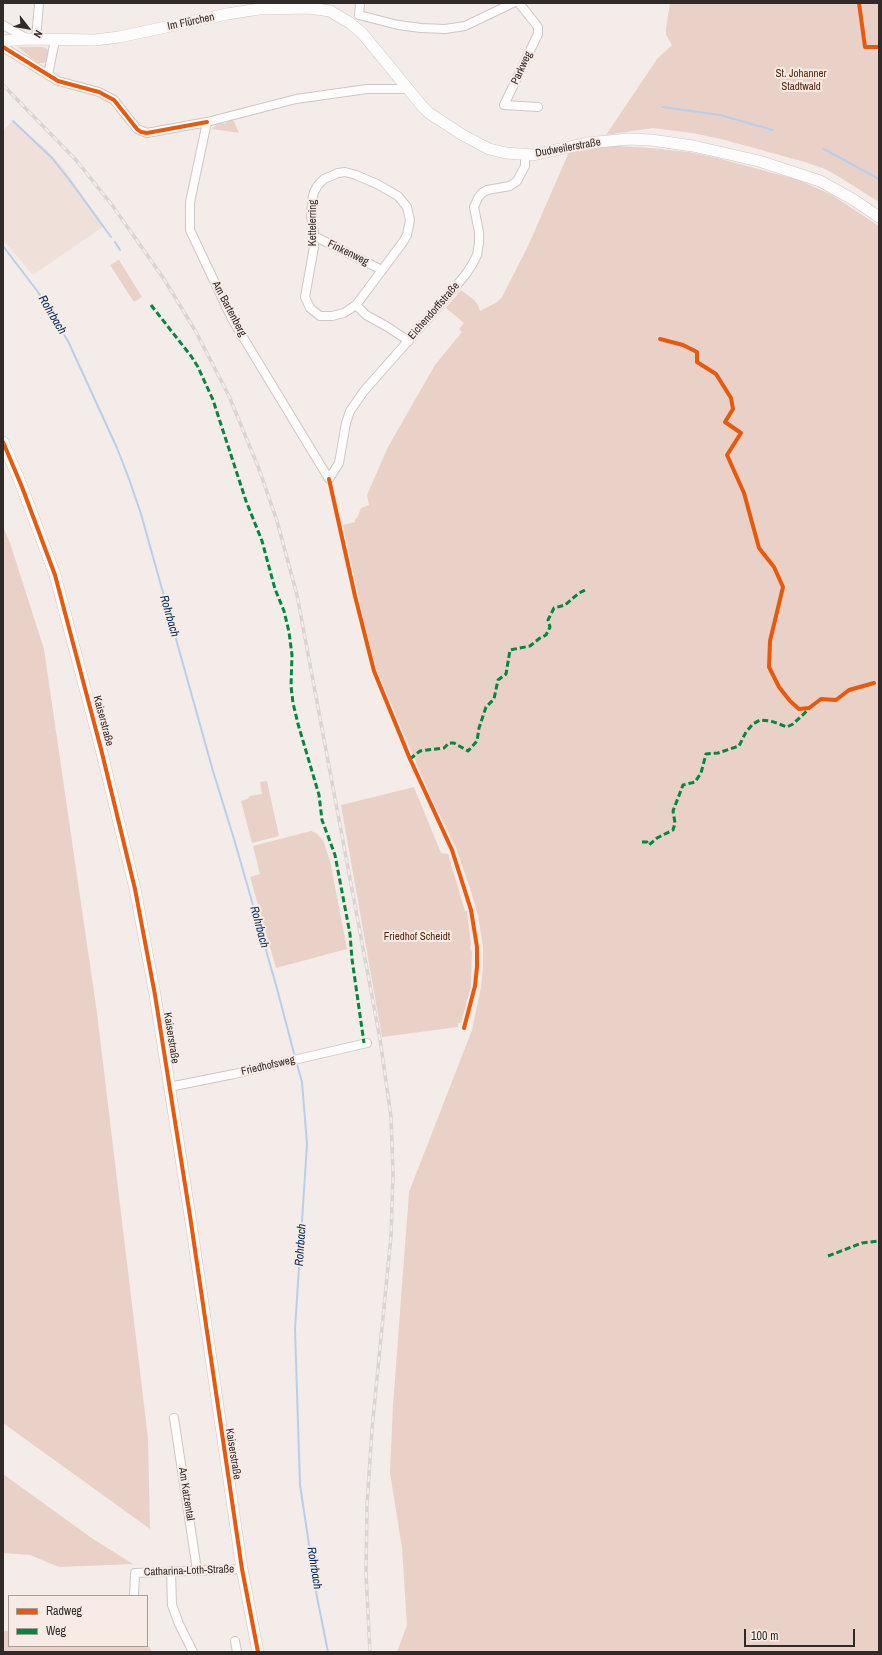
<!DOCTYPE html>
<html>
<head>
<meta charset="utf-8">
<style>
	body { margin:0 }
	#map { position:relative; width:882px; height:1655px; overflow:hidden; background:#f4ece9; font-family:"Archivo Narrow",sans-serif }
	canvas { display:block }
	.frame { position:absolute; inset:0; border:4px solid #302b28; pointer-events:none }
	.legend { position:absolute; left:8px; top:1595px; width:140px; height:52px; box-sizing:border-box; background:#f8ebe5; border:1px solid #a89e99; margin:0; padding:5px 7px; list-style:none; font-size:12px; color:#302b28 }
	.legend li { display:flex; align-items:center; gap:8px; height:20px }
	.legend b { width:20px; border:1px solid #a89e99 }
	.north { position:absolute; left:8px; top:8px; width:40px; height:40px; -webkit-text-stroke:3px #f8ebe5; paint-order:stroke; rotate:121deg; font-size:11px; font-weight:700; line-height:16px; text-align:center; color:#302b28 }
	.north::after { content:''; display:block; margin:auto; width:14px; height:18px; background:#302b28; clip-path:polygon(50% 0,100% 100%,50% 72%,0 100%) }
	.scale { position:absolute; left:744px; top:1629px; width:111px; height:18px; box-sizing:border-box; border:2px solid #302b28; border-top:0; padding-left:5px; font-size:12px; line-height:14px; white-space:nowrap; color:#302b28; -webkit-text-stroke:3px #f8ebe5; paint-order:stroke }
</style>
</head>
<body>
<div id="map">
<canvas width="882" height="1655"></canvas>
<div class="frame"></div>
<ul class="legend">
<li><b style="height:5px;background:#e8590c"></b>Radweg</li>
<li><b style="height:5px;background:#00873e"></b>Weg</li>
</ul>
<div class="north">N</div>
<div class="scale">100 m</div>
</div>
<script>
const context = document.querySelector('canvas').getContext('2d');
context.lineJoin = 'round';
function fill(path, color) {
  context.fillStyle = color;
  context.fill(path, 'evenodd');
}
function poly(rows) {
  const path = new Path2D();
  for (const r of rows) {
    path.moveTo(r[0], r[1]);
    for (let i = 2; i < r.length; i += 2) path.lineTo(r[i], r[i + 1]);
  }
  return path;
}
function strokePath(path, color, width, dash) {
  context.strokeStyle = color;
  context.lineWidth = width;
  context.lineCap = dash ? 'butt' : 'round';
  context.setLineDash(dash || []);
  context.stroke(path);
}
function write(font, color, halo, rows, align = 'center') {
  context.font = font + ' "Archivo Narrow",sans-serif';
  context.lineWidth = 4;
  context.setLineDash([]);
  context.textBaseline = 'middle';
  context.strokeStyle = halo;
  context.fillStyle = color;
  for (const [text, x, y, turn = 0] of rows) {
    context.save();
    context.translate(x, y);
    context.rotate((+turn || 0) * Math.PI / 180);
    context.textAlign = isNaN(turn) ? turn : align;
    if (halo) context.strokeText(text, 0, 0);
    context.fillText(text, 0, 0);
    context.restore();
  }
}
const built = poly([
	[12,121,47,150,64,169,104,226,33,275,3,240,3,131]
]);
const green = poly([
	[670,3,879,3,879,202,841,178,825,169,805,162,721,139,692,133,653,128,606,135,657,59,672,45,666,35,666,28],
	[18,47,42,47,46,48,49,52,47,61,44,63,38,63],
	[232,120,234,121,239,133,212,129,217,124,222,123,225,124,227,122],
	[604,145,650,148,689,152,717,158,799,180,832,195,879,226,879,1652,397,1652,407,1625,402,1548,390,1473,393,1405,408,1206,409,1192,472,1030,481,987,483,967,483,947,478,916,470,888,456,848,429,793,376,668,363,617,343,525,355,522,355,519,357,518,361,508,369,505,367,495,388,447,435,365,462,332,459,329,464,323,446,308,461,290,474,300,478,305,480,311,497,302,502,297,528,246,569,152],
	[119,260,142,297,134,302,110,265],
	[3,527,10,543,44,649,97,1013,148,1438,150,1529,3,1423],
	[267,781,279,836,252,843,241,801,247,799,250,796,262,794,260,782],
	[414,787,441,853,448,854,465,911,467,911,471,944,470,948,472,952,471,986,461,1023,458,1023,458,1027,382,1037,341,805],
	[311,831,316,833,323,840,330,861,347,949,276,968,250,877,260,874,253,846],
	[3,1474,93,1539,133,1564,59,1567,30,1555,3,1553],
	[3,1631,9,1631,9,1646,147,1646,147,1643,152,1652,3,1652]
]);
const stream = poly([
	[662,107,720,115,773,130],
	[13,121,52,158,71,182,111,237],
	[824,149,879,179],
	[115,242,120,250],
	[3,246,38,292,68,341,117,448,129,479,141,514,213,771,234,839,276,985,295,1057],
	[296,1061,302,1082,307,1144,295,1329,300,1485,317,1597,328,1652]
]);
const street = poly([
	[519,3,538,27,538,34,504,105,538,107],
	[359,15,398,25,421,28,445,29,465,26,513,3],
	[359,15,360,3],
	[3,25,28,39],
	[36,39,39,3],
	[3,47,58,81,99,92,114,100,137,129,147,133,207,122,296,99,367,89,408,89],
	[48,75,55,40],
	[207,122,190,202,190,230,232,319,329,479,339,463,346,423,350,411,364,391,445,299,466,274,473,263,477,255,479,243,479,232,474,207,478,198,482,193,487,190,510,186,517,181,525,166,525,155],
	[345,172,356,175,377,184,398,196,407,207,410,220,407,235,403,242,356,305,344,313,332,316,320,316,310,308,305,297,314,247,314,232,311,217,312,200,314,192,318,185,324,179,338,173,345,172],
	[314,236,382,270],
	[356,305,366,315,386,326,409,341],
	[169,1087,234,1074,367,1043],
	[174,1418,197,1570],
	[171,1571,172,1605,179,1624,193,1652],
	[134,1596,135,1573,242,1569],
	[235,1641,237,1652]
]);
const secondary = poly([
	[3,41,28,39,95,40,119,37,227,14,259,9,309,8,330,11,350,23,362,33,422,106,429,113,461,134,489,149,506,153,533,155,587,143,629,139,651,140,693,146,759,161,820,181,854,200,879,217],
	[3,442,22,487,55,575,101,749,135,889,155,995,190,1216,242,1569,258,1652]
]);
const rail = poly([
	[3,85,76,160,112,205,164,279,196,332,229,396,259,469,277,521,297,595,380,1039,391,1117,393,1174,391,1236,372,1429,367,1505,366,1574,370,1652]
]);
const quiet = poly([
	[151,305,191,356,198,367,213,400,246,501,262,541,275,589,284,611,289,632,292,655,291,686,293,703,298,724,319,795,322,820,335,855,339,876,350,934,352,959,364,1043],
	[410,759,420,751,444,748,449,743,454,743,468,751,477,741,479,728,486,707,494,699,498,680,506,674,510,650,530,646,540,638,546,635,550,627,548,620,554,608,565,605,579,593,585,590],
	[642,842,647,842,649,845,657,838,673,830,675,823,673,811,683,785,695,782,701,773,706,754,718,753,739,746,746,732,753,724,760,720,771,721,787,727,793,724,809,709],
	[828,1256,862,1243,879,1241]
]);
const cycleway = poly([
	[859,3,865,47,879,47],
	[3,47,58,81,99,92,114,100,137,129,141,132,147,133,207,122],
	[660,339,683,345,697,352,697,362,716,374,731,398,733,409,725,422,741,433,727,455,744,493,759,548,774,567,783,587,770,641,769,667,779,687,790,701,799,709,809,708,821,699,836,700,849,690,874,683],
	[3,442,22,487,55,575,101,749,135,889,155,995,190,1216,242,1569,258,1652],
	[329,479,355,596,374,671,410,759,452,850,471,910,477,947,477,967,475,986,464,1028]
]);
const streetNames = [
	["Im Flürchen",191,22,-12],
	["Parkweg",522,68,-65],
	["Dudweilerstraße",568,148,-10],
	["Kettelerring",313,223,-90],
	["Finkenweg",348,253,26],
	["Am Bartenberg",229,309,62],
	["Eichendorffstraße",434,311,-49],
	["Kaiserstraße",103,721,75],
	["Kaiserstraße",171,1038,81],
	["Friedhofsweg",268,1066,-13],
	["Kaiserstraße",233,1454,81],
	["Am Katzental",186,1494,81],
	["Catharina-Loth-Straße",189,1571,-2]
];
const parkNames = [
	["St. Johanner",801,74],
	["Stadtwald",801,87],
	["Friedhof Scheidt",417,937]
];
const waterNames = [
	["Rohrbach",52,315,59],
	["Rohrbach",169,616,74],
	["Rohrbach",259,927,75],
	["Rohrbach",301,1245,-86],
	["Rohrbach",314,1568,81]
];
fill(built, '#efe0d9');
fill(green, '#e9d1c7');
strokePath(stream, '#b8cfec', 2);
strokePath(street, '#cdc7c5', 10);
strokePath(secondary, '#cdc7c5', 12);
strokePath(street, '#fdfcfc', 8);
strokePath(secondary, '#fdfcfc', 11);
strokePath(rail, '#d6d4d4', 3.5);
strokePath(rail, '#f8ebe5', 2, [6]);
strokePath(quiet, '#00873e', 3, [6, 3]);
strokePath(cycleway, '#e8590c', 4);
write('11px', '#302b28', '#f8ebe5', streetNames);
write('11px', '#58260b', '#f8ebe5', parkNames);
write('italic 12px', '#002f62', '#f8ebe5', waterNames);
</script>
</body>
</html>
